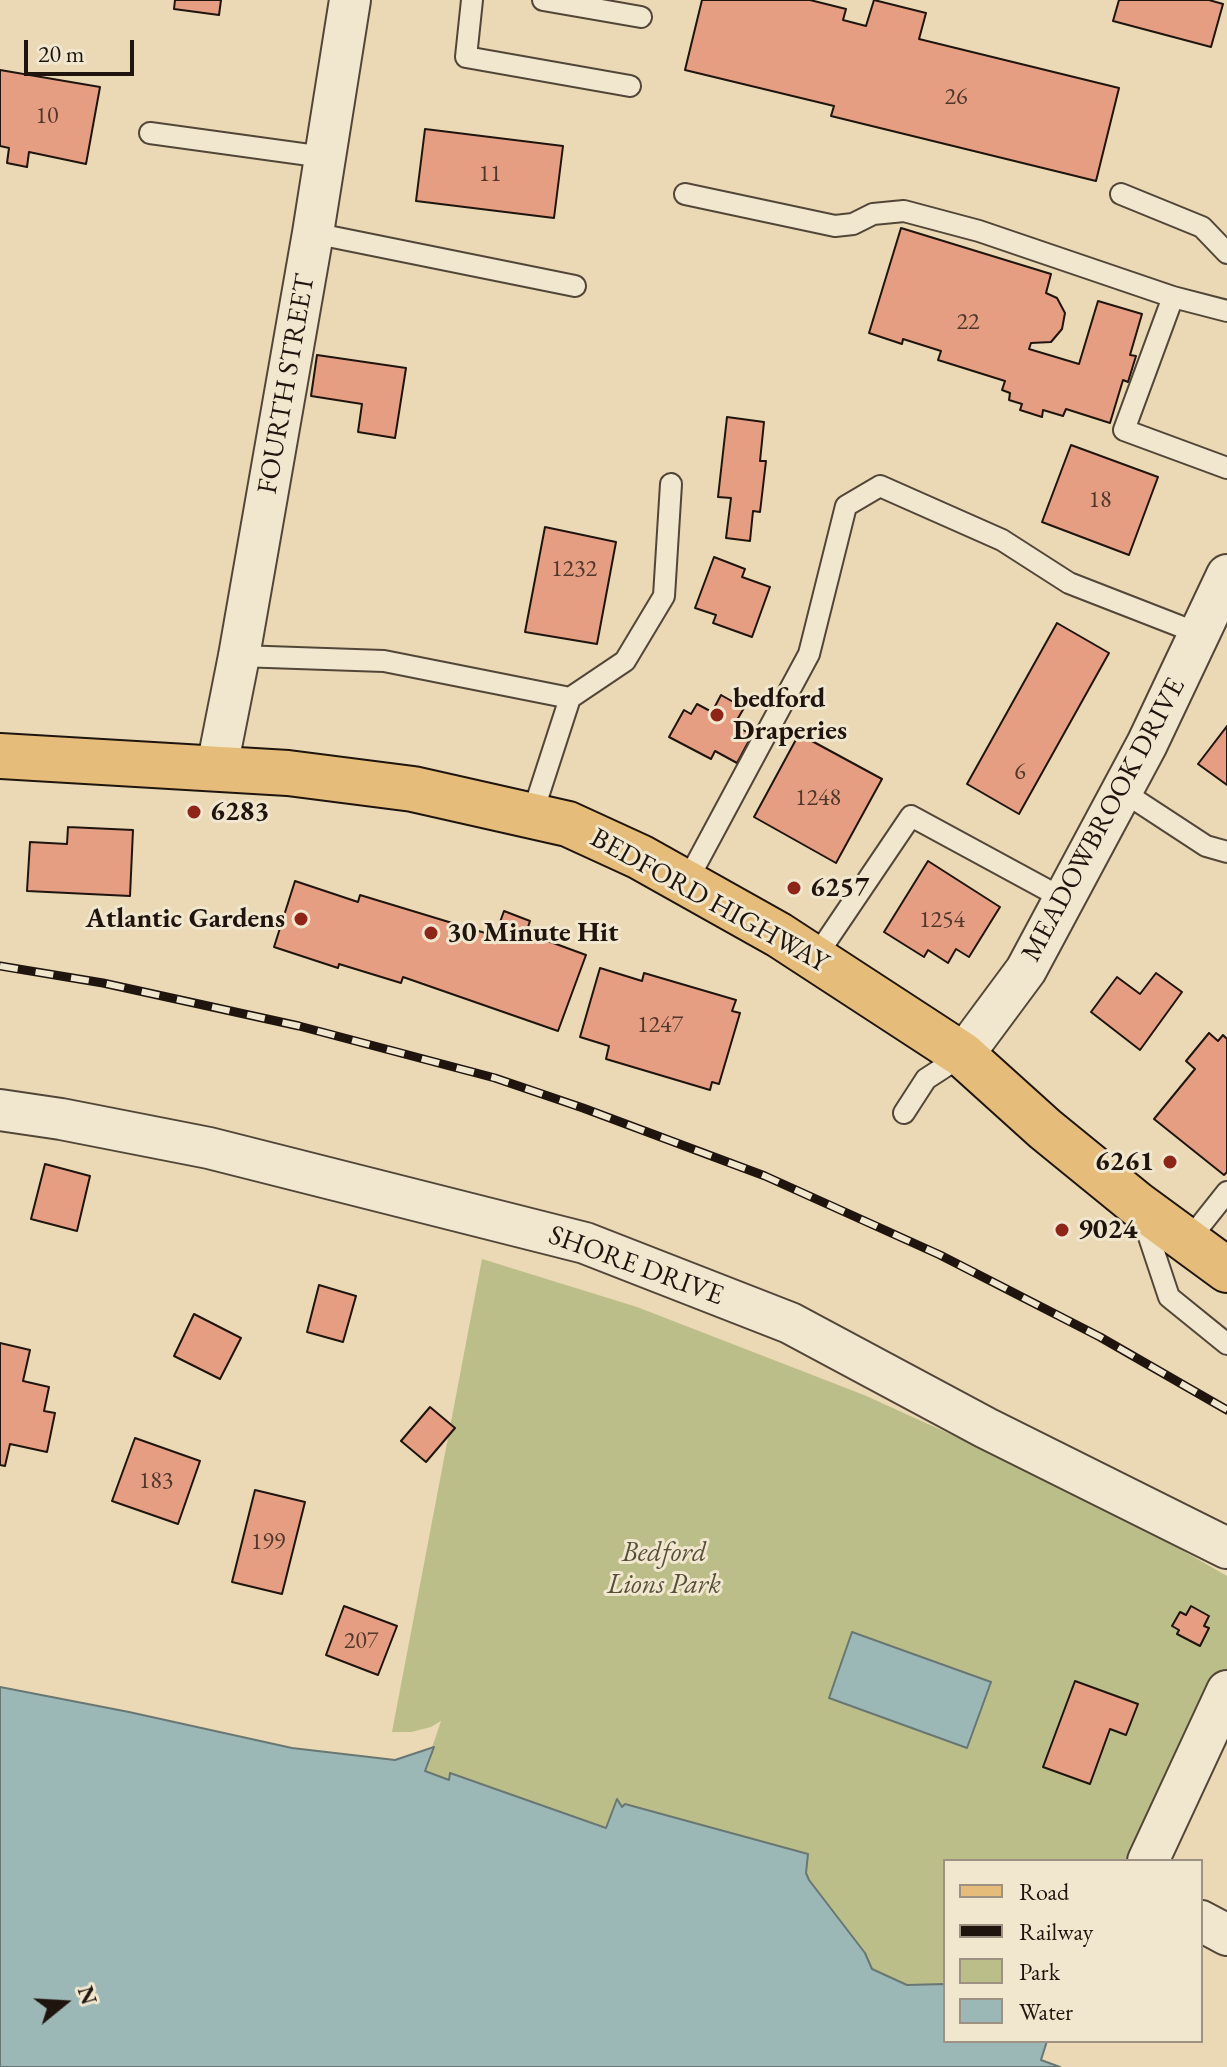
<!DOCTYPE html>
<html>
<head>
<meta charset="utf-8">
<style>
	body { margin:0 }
	#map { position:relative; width:1227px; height:2067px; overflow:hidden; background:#ead9b4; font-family:"EB Garamond",serif }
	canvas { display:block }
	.legend { position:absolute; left:943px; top:1859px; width:260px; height:184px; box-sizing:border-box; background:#f1e6ce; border:2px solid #9d9281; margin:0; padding:10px 14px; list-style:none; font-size:24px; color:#1f150e }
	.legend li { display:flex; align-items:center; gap:16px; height:40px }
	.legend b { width:40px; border:2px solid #9d9281 }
	.north { position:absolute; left:24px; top:1963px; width:80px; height:80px; -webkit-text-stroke:6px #f1e6ce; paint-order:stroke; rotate:72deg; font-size:22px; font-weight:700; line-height:32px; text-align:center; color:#1f150e }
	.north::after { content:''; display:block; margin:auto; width:28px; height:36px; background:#1f150e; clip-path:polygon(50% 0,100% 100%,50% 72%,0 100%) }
	.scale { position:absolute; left:24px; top:40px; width:110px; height:36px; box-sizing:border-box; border:4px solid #1f150e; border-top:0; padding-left:10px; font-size:24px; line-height:28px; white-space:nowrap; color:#1f150e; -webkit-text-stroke:6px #f1e6ce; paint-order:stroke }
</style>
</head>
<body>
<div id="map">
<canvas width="1227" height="2067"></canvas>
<ul class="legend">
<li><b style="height:10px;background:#e5bc7a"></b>Road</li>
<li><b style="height:10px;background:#1f150e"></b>Railway</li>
<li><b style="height:22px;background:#bcbe89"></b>Park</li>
<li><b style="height:22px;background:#9bb8b7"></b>Water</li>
</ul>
<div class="north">N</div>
<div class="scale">20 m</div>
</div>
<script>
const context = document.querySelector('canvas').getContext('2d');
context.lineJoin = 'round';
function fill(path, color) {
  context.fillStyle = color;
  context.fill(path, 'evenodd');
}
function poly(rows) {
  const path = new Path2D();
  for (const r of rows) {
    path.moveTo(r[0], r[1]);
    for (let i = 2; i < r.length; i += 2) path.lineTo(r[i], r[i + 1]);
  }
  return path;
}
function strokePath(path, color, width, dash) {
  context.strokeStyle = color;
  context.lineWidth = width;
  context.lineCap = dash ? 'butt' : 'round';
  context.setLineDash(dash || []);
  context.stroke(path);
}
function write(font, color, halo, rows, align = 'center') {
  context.font = font + ' "EB Garamond",serif';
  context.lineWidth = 6;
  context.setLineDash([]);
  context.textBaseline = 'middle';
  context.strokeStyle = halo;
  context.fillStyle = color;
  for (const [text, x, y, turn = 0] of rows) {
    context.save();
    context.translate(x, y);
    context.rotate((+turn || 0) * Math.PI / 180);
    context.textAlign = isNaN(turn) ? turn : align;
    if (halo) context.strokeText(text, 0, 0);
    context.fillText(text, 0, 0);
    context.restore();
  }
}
const green = poly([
	[482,1259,637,1307,864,1395,1034,1472,1110,1509,1227,1576,1227,1716,1162,1861,945,1861,945,1984,907,1985,872,1969,865,1953,809,1880,806,1873,808,1854,626,1804,622,1807,617,1800,606,1828,451,1773,450,1780,424,1771,441,1721,431,1727,411,1732,392,1732]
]);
const water = poly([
	[852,1632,991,1682,967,1748,829,1698,852,1632],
	[0,1687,129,1712,292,1748,395,1760,434,1747,425,1771,449,1780,450,1773,606,1828,617,1799,622,1807,625,1804,808,1854,806,1873,809,1880,865,1953,872,1969,907,1985,945,1984,945,2041,1047,2041,1041,2060,1060,2067,0,2067,0,1687]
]);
const building = poly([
	[175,0,221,0,219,15,174,9,175,0],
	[702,0,810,0,846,9,843,20,866,26,874,0,926,13,919,39,1119,88,1096,181,831,116,834,106,685,70,702,0],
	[1119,0,1209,0,1223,4,1211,47,1113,21,1119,0],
	[0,70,100,87,86,164,29,152,27,167,7,163,9,148,0,146,0,70],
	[425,129,563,146,554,218,416,201,425,129],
	[901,228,1051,274,1046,293,1057,298,1065,313,1062,329,1051,342,1031,343,1029,349,1079,364,1098,301,1142,314,1130,355,1136,356,1128,382,1123,380,1110,423,1066,409,1063,416,1043,410,1042,417,1020,410,1022,404,1009,400,1010,393,1002,390,1005,381,938,360,941,351,903,339,902,344,869,333,901,228],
	[317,355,406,368,395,438,358,432,362,404,311,396,317,355],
	[727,417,764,422,760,461,766,461,760,512,753,511,750,541,726,538,731,498,718,497,727,417],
	[1071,445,1158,477,1129,555,1042,522,1071,445],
	[545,527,616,542,597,644,525,632,545,527],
	[714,557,745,569,742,577,770,587,752,637,713,623,716,615,695,608,714,557],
	[1057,623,1109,653,1019,814,967,784,1057,623],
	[721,695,744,708,734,725,752,735,737,763,715,751,711,759,669,737,684,710,691,714,697,704,712,712,721,695],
	[1227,726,1227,785,1198,764,1227,726],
	[799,734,882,779,836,863,754,817,799,734],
	[68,827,133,830,130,896,27,891,30,842,67,844,68,827],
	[928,861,1000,907,969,957,956,949,948,963,928,950,924,957,884,932,928,861],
	[295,881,358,902,360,895,495,936,504,911,530,921,526,933,586,955,558,1031,403,977,401,983,339,964,338,968,274,947,295,881],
	[600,968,642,981,644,973,736,1000,732,1011,740,1013,719,1084,712,1082,710,1090,606,1059,609,1046,580,1037,600,968],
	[1156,973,1182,992,1140,1050,1091,1012,1117,977,1140,994,1156,973],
	[1209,1033,1218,1041,1223,1035,1227,1039,1227,1172,1224,1175,1154,1119,1195,1069,1186,1061,1209,1033],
	[45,1164,90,1176,77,1231,31,1219,45,1164],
	[319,1285,356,1296,343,1342,307,1332,319,1285],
	[194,1314,241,1338,220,1379,174,1356,194,1314],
	[0,1343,30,1350,23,1381,49,1387,44,1411,55,1413,47,1452,10,1444,5,1466,0,1465,0,1343],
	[430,1407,455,1428,426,1462,401,1441,430,1407],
	[135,1438,200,1461,178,1524,112,1501,135,1438],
	[255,1490,305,1502,282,1594,232,1582,255,1490],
	[344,1606,397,1626,378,1675,326,1655,344,1606],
	[1191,1606,1209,1616,1204,1626,1209,1628,1200,1646,1177,1634,1179,1630,1172,1626,1180,1612,1186,1615,1191,1606],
	[1075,1681,1138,1704,1126,1735,1110,1729,1090,1784,1043,1767,1075,1681]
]);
const service = poly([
	[472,0,466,57,630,86],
	[543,0,641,17],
	[150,133,324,157],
	[685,194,835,226,853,224,873,214,904,211,979,231,1173,297,1227,311],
	[1121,194,1202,227,1227,253],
	[313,233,575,286],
	[1173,297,1124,430,1227,468],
	[239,656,384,661,570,698,532,815],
	[570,698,625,661,664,596,671,484],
	[1122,791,1206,846,1227,852],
	[686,883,809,654,846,506,880,486,1002,540,1069,583,1200,634],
	[815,958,911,816,1064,899],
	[904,1113,926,1079,963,1055],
	[1142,1216,1169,1297,1227,1344],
	[1188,1241,1227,1192]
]);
const minor = poly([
	[217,767,239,656,313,233,350,0],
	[963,1055,1026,970,1147,744,1227,575],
	[0,1110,61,1119,209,1148,585,1243,790,1323,986,1428,1227,1548],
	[1148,1861,1227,1691],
	[1201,1921,1227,1935]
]);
const primary = poly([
	[0,756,288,773,413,789,568,824,640,857,779,935,963,1055,1045,1129,1137,1204,1227,1270]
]);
const rail = poly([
	[0,966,103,983,299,1026,495,1078,583,1108,765,1176,940,1255,1100,1337,1227,1410]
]);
const markers = [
	[717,715,8,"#8f2418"],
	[194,812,8,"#8f2418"],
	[794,888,8,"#8f2418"],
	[301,919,8,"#8f2418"],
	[431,933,8,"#8f2418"],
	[1170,1162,8,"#8f2418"],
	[1062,1230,8,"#8f2418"]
];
const numberNames = [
	["26",956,97],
	["10",47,116],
	["11",490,174],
	["22",968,322],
	["18",1100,500],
	["1232",574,569],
	["6",1020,772],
	["1248",818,798],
	["1254",942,920],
	["1247",660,1025],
	["183",156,1481],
	["199",268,1542],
	["207",361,1641]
];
const streetNames = [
	["FOURTH STREET",287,384,-80],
	["MEADOWBROOK DRIVE",1104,820,-62],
	["BEDFORD HIGHWAY",709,901,29],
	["SHORE DRIVE",636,1266,20]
];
const poiNames = [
	["bedford",733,699],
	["Draperies",733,731],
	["6283",210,812],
	["6257",810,888],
	["Atlantic Gardens",285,919,"right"],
	["30 Minute Hit",447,933],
	["6261",1154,1162,"right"],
	["9024",1078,1230]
];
const parkNames = [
	["Bedford",664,1553],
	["Lions Park",664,1585]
];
fill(green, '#bcbe89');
fill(water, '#9bb8b7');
strokePath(water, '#697773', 2);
fill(building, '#e59e82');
strokePath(building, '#1f150e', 2);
strokePath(service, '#524638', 24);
strokePath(minor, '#524638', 44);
strokePath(primary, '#1f150e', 48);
strokePath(service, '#f1e6ce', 20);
strokePath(minor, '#f1e6ce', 40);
strokePath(primary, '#e5bc7a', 44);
strokePath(rail, '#1f150e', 9);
strokePath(rail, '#f1e6ce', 6, [18]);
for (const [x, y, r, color] of markers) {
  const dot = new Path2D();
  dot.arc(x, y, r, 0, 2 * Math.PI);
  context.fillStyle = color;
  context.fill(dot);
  strokePath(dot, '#f1e6ce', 3);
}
write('24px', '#50372b', null, numberNames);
write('28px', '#1f150e', '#f1e6ce', streetNames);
write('bold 28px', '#1f150e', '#f1e6ce', poiNames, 'left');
write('italic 28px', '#565039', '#f1e6ce', parkNames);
</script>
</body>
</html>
